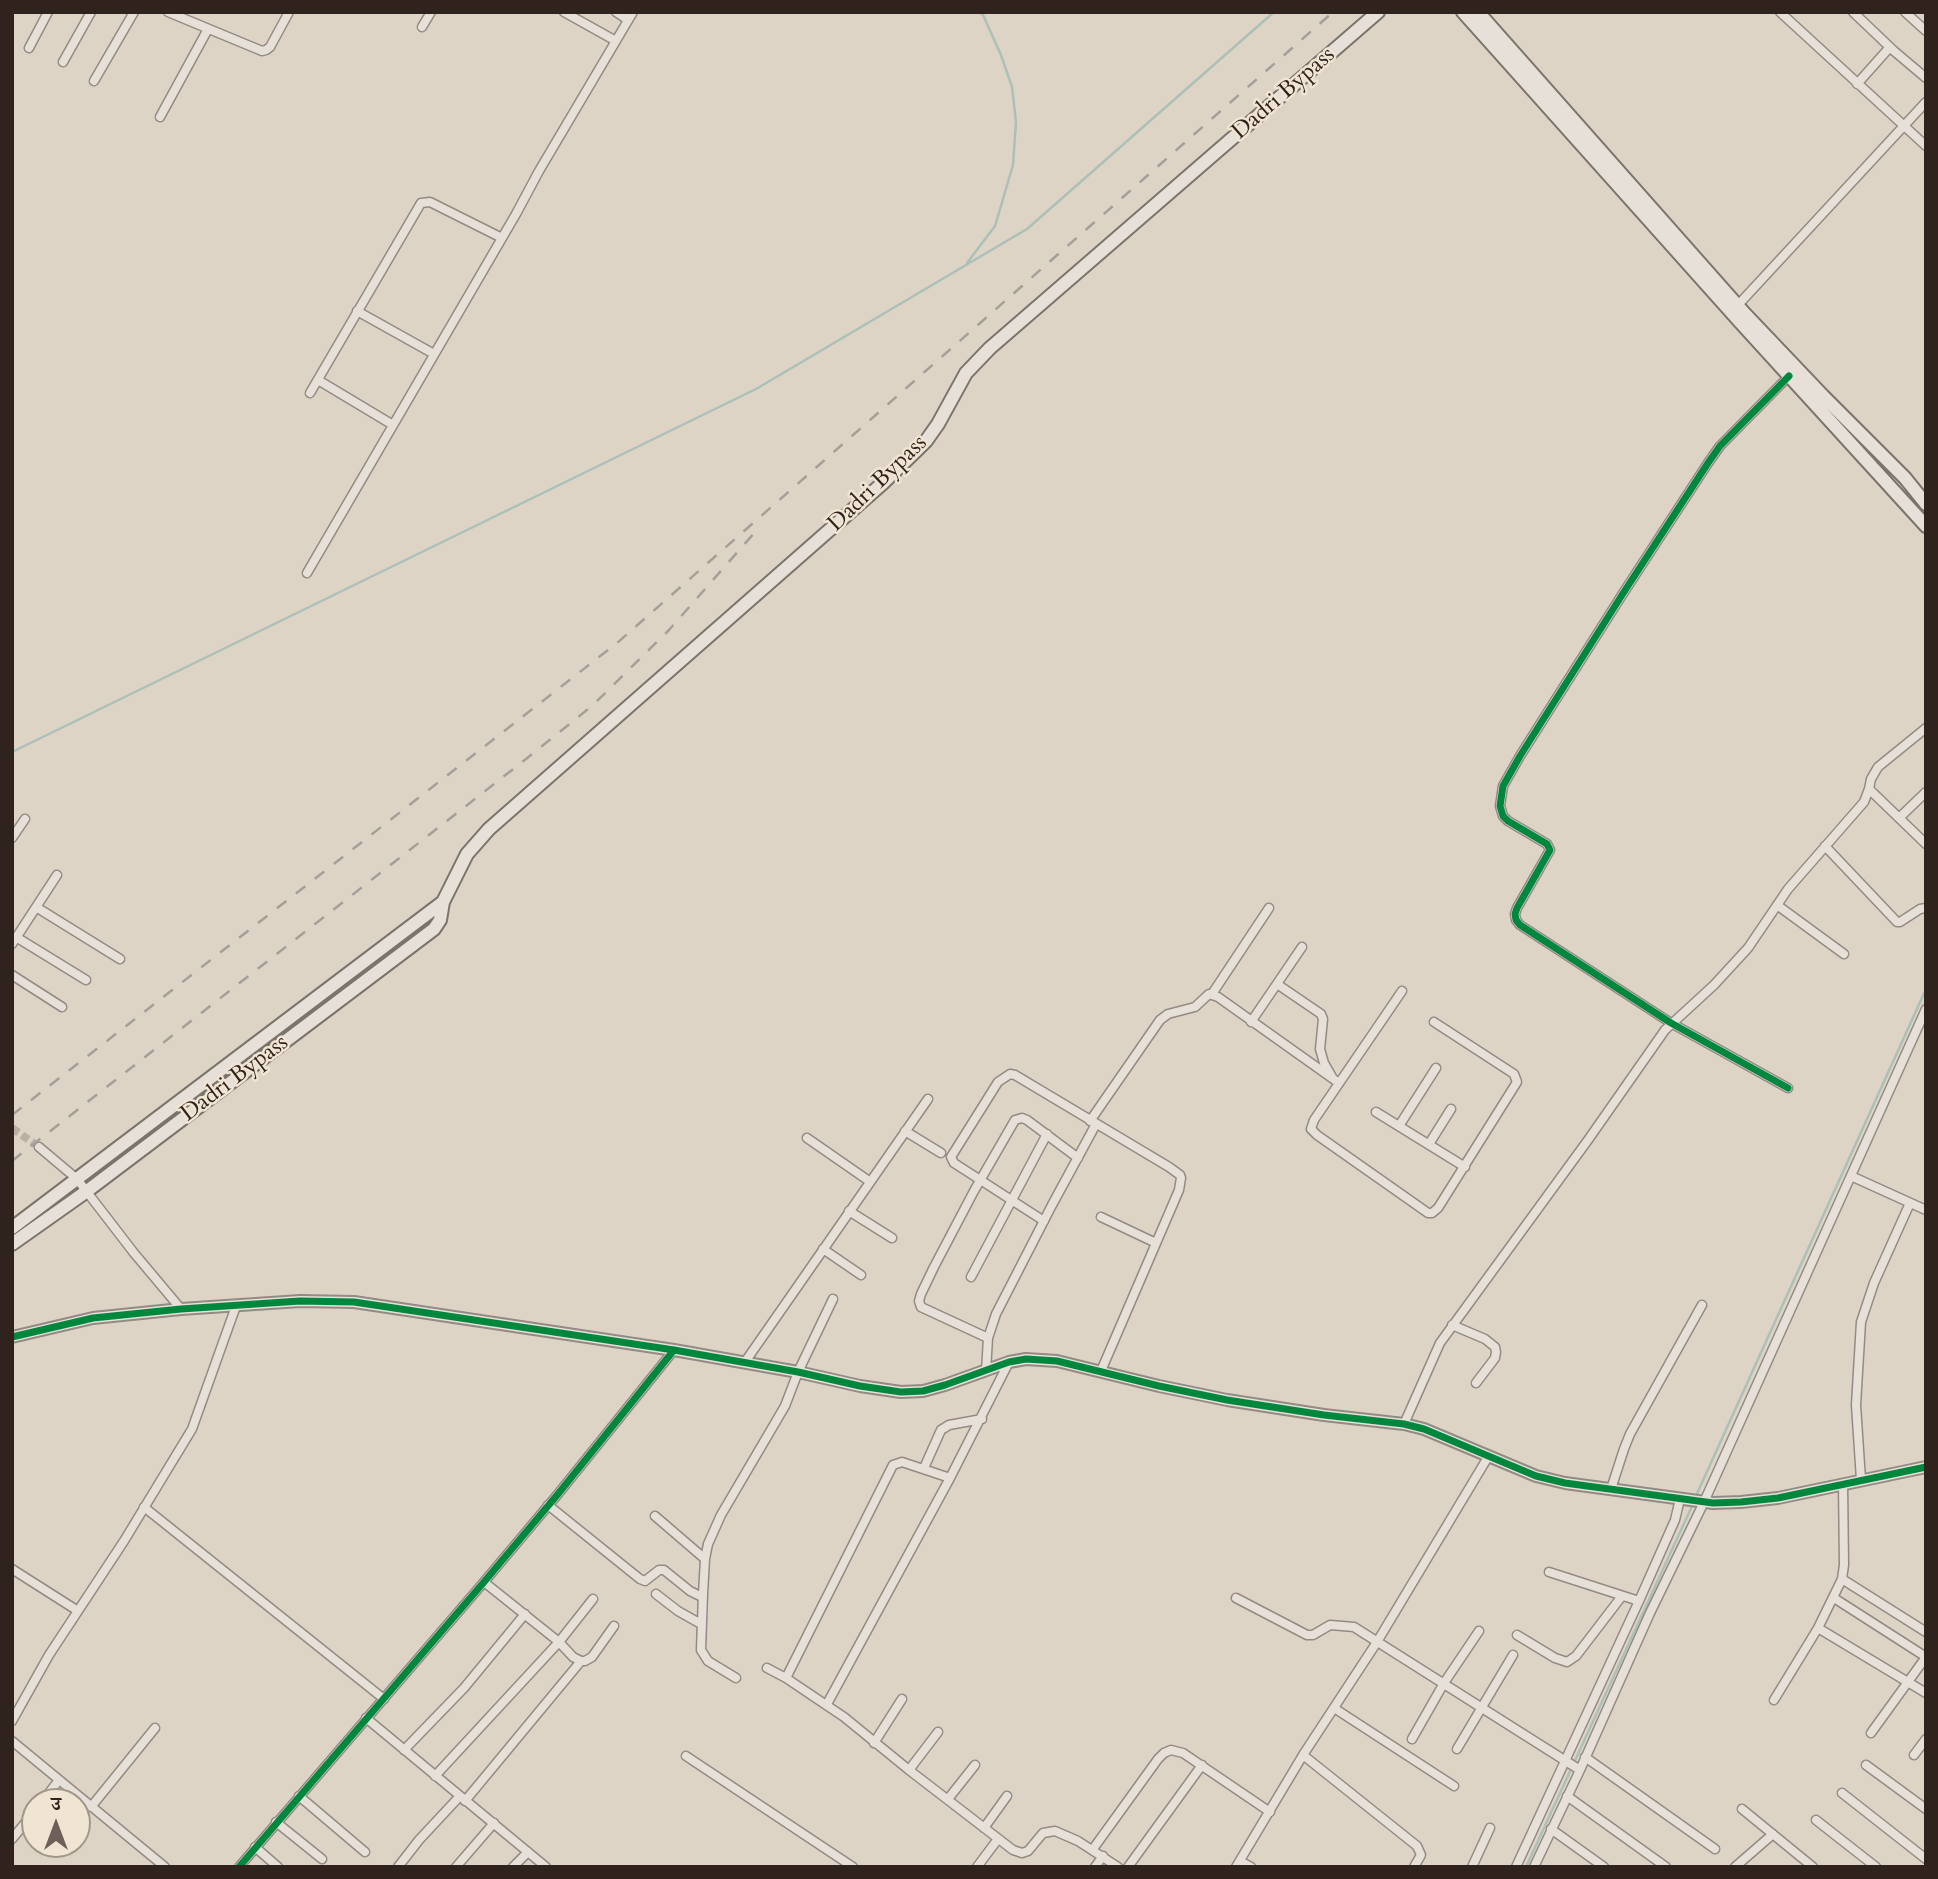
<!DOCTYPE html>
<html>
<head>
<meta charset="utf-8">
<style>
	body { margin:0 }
	#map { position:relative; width:1938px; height:1879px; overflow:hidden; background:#ded4c6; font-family:Cardo,"Noto Serif Devanagari",serif }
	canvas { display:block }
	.frame { position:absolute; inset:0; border:14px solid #30221c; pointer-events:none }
	.north { position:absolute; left:21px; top:1788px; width:70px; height:70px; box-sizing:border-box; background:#f0e4d3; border:2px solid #a3968a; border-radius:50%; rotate:0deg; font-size:19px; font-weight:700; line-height:28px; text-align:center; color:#30221c }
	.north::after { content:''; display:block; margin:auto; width:24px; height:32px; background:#6d6058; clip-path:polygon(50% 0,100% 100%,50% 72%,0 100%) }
</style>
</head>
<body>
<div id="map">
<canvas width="1938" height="1879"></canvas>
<div class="frame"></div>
<div class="north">उ</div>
</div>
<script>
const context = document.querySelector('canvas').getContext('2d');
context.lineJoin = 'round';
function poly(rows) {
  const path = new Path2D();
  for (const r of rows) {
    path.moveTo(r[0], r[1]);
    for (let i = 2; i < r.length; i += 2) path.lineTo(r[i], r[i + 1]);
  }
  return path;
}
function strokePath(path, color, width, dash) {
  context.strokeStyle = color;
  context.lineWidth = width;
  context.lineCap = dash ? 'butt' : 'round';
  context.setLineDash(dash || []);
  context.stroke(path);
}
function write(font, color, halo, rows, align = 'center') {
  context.font = font + ' Cardo,serif';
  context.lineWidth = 5;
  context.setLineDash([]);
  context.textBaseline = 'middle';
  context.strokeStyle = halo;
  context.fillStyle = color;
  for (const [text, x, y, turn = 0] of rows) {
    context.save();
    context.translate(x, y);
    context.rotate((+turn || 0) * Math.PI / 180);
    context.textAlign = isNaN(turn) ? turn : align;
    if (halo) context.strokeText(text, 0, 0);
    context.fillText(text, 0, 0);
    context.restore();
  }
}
const stream = poly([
	[967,263,995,226,1013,165,1016,122,1012,87,1001,55,983,15,979,12],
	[12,752,756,389,1027,229,1274,12],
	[1695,1498,1926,989],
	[1526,1867,1693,1504]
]);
const minorTunnel = poly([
	[12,1128,39,1147]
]);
const minor = poly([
	[168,12,262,51,266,50,270,47,289,12],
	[564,12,616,41],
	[616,12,628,20],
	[1780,12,1926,146],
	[1853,12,1894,51,1926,78],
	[1905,12,1926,31],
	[422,27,431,12],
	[29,48,48,12],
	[63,62,91,12],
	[94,81,134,12],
	[1857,84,1890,47],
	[160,117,208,29],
	[1738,305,1926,102],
	[357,311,434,354],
	[318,380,393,425],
	[310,393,421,203,430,202,502,238],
	[307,573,516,214,539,171,633,12],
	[1869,789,1926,844],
	[1899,818,1926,792],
	[12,838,25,819],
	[1825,846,1897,922,1900,922,1920,909,1926,908],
	[1777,905,1844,954],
	[36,907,120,959],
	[16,937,86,980],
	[12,944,57,875],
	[12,975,62,1007],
	[1277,984,1321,1014,1323,1019,1320,1049,1324,1063,1332,1077],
	[1402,991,1314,1120,1311,1129,1317,1135,1428,1213,1432,1213,1438,1208,1517,1082,1514,1074,1434,1022],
	[1212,994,1269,908],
	[1251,1022,1302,947],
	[1788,1088,1671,1023,1520,925,1516,920,1515,914,1517,908,1550,850,1547,844,1508,821,1503,816,1500,806,1503,786,1520,756,1622,595,1708,463,1720,446,1789,376],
	[1376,1112,1465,1167],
	[1090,1121,1160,1020,1168,1014,1195,1007,1209,994,1218,997,1339,1083],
	[1399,1126,1436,1068],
	[905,1131,941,1153],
	[807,1138,869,1181],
	[1429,1144,1451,1109],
	[39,1147,77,1179,134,1253,181,1309],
	[1851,1176,1926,1210],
	[849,1211,892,1238],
	[1101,1217,1156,1243],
	[1044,1221,954,1163,951,1157,998,1082,1010,1074,1015,1075,1169,1167,1180,1175,1181,1178,1179,1190,1101,1371],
	[823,1249,861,1275],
	[971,1277,1047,1134],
	[1452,1325,1485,1339,1495,1347,1496,1352,1495,1358,1476,1383],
	[988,1338,921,1307,919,1301,921,1294,934,1267,974,1191,1015,1120,1022,1118,1027,1120,1078,1158],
	[745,1362,928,1099],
	[986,1371,988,1338,996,1314,1052,1205,1096,1124],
	[1404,1424,1440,1343,1588,1140,1665,1030,1714,985,1748,948,1788,889,1864,802,1869,789,1871,779,1878,767,1926,728],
	[924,1468,941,1430,949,1425,982,1419],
	[1861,1480,1856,1405,1861,1322,1874,1283,1910,1203],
	[1611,1489,1624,1449,1630,1434,1702,1305],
	[548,1505,640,1579,645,1581,659,1570,664,1570,690,1591,702,1597],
	[144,1507,384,1699],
	[655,1516,705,1559],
	[12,1569,78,1611],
	[1549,1572,1639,1601],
	[1842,1579,1926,1632],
	[484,1582,559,1642,573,1657,581,1661,585,1661,592,1657,614,1626],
	[656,1594,678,1611,701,1624],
	[1236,1598,1307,1635,1313,1635,1330,1625,1354,1627,1580,1770],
	[1834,1598,1926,1657],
	[1818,1628,1926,1693],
	[1517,1635,1555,1658,1567,1662,1576,1656,1622,1596],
	[767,1668,786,1678,844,1717,909,1770,1013,1850,1022,1853,1028,1851,1043,1833,1055,1831,1078,1841,1118,1867],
	[736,1678,708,1661,701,1650,703,1594,705,1559,708,1544,721,1515,785,1406,798,1372,833,1299],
	[786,1678,893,1465,902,1462,950,1478],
	[1774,1700,1818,1628,1842,1579,1844,1565,1843,1484],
	[827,1704,950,1478,1009,1362],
	[1334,1708,1454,1786],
	[366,1718,546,1867],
	[12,1721,49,1655,124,1541,192,1429,236,1306],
	[1871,1733,1926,1657],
	[1412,1739,1444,1683,1479,1631],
	[12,1741,165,1867],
	[874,1743,902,1699],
	[1457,1749,1513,1655],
	[404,1750,464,1688,525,1614],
	[1303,1755,1417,1846,1421,1855,1414,1867],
	[1914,1755,1926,1739],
	[686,1756,853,1867],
	[1585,1757,1715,1849],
	[1866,1765,1926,1809],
	[909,1770,938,1732],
	[435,1776,559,1642,593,1599],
	[1842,1793,1926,1859],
	[299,1796,365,1852],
	[1567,1796,1666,1867],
	[948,1799,975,1765],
	[465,1801,581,1661],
	[42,1802,59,1780],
	[91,1807,155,1728],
	[1742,1809,1813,1867],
	[1816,1820,1876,1867],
	[276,1822,322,1859],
	[984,1828,1007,1796],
	[1551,1829,1604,1867],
	[12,1839,35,1811],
	[255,1847,278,1867],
	[1093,1849,1158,1759,1164,1753,1171,1750,1183,1753,1270,1812],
	[1240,1861,1251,1867],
	[239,1867,484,1582,558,1494,674,1350],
	[398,1867,419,1840,460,1796],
	[456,1867,494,1823],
	[513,1867,528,1852],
	[977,1867,998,1839],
	[1095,1867,1103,1856],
	[1128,1867,1202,1765],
	[1236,1867,1303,1755,1377,1642,1488,1457],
	[1472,1867,1490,1828],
	[1516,1867,1639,1601,1675,1520,1680,1499],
	[1534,1867,1580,1770,1650,1613,1704,1502,1926,1009],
	[1735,1867,1773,1834]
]);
const tertiary = poly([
	[12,1337,93,1318,181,1309,300,1301,354,1302,674,1350,798,1372,860,1386,901,1392,923,1391,945,1385,1009,1362,1026,1359,1057,1361,1159,1386,1227,1400,1324,1415,1404,1424,1424,1429,1536,1476,1565,1483,1713,1503,1741,1502,1778,1498,1926,1467]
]);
const secondary = poly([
	[1463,12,1740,322,1926,526],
	[1478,12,1745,314,1823,396,1905,478,1926,504],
	[12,1228,443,902],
	[12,1244,87,1191,434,929,440,920,443,902,467,854,489,829,883,483,926,441,938,424,966,373,990,348,1378,12]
]);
const rail = poly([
	[12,1115,617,643,1333,12],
	[12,1161,526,759,593,705,669,630,756,531]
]);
const cycleway = poly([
	[1788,1088,1671,1023,1520,925,1516,920,1515,914,1517,908,1550,850,1547,844,1508,821,1503,816,1500,806,1503,786,1520,756,1622,595,1708,463,1720,446,1789,376],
	[12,1337,93,1318,181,1309,300,1301,354,1302,674,1350,798,1372,860,1386,901,1392,923,1391,945,1385,1009,1362,1026,1359,1057,1361,1159,1386,1227,1400,1324,1415,1404,1424,1424,1429,1536,1476,1565,1483,1713,1503,1741,1502,1778,1498,1926,1467],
	[239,1867,484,1582,558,1494,674,1350]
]);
const streetNames = [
	["Dadri Bypass",1284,94,-41],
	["Dadri Bypass",878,484,-44],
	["Dadri Bypass",235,1079,-37]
];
strokePath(stream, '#acc0b8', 2.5);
strokePath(minorTunnel, '#bbb0a4', 8, [8, 4]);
strokePath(minor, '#938b83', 11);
strokePath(tertiary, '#938b83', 14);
strokePath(secondary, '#7a746c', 16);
strokePath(minor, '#e6e0d9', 8);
strokePath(tertiary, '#e6e0d9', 10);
strokePath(secondary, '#e6e0d9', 12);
strokePath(rail, '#a59f9a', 2.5, [12, 12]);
strokePath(cycleway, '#00873e', 7);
write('23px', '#30221c', '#f0e4d3', streetNames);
</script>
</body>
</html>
